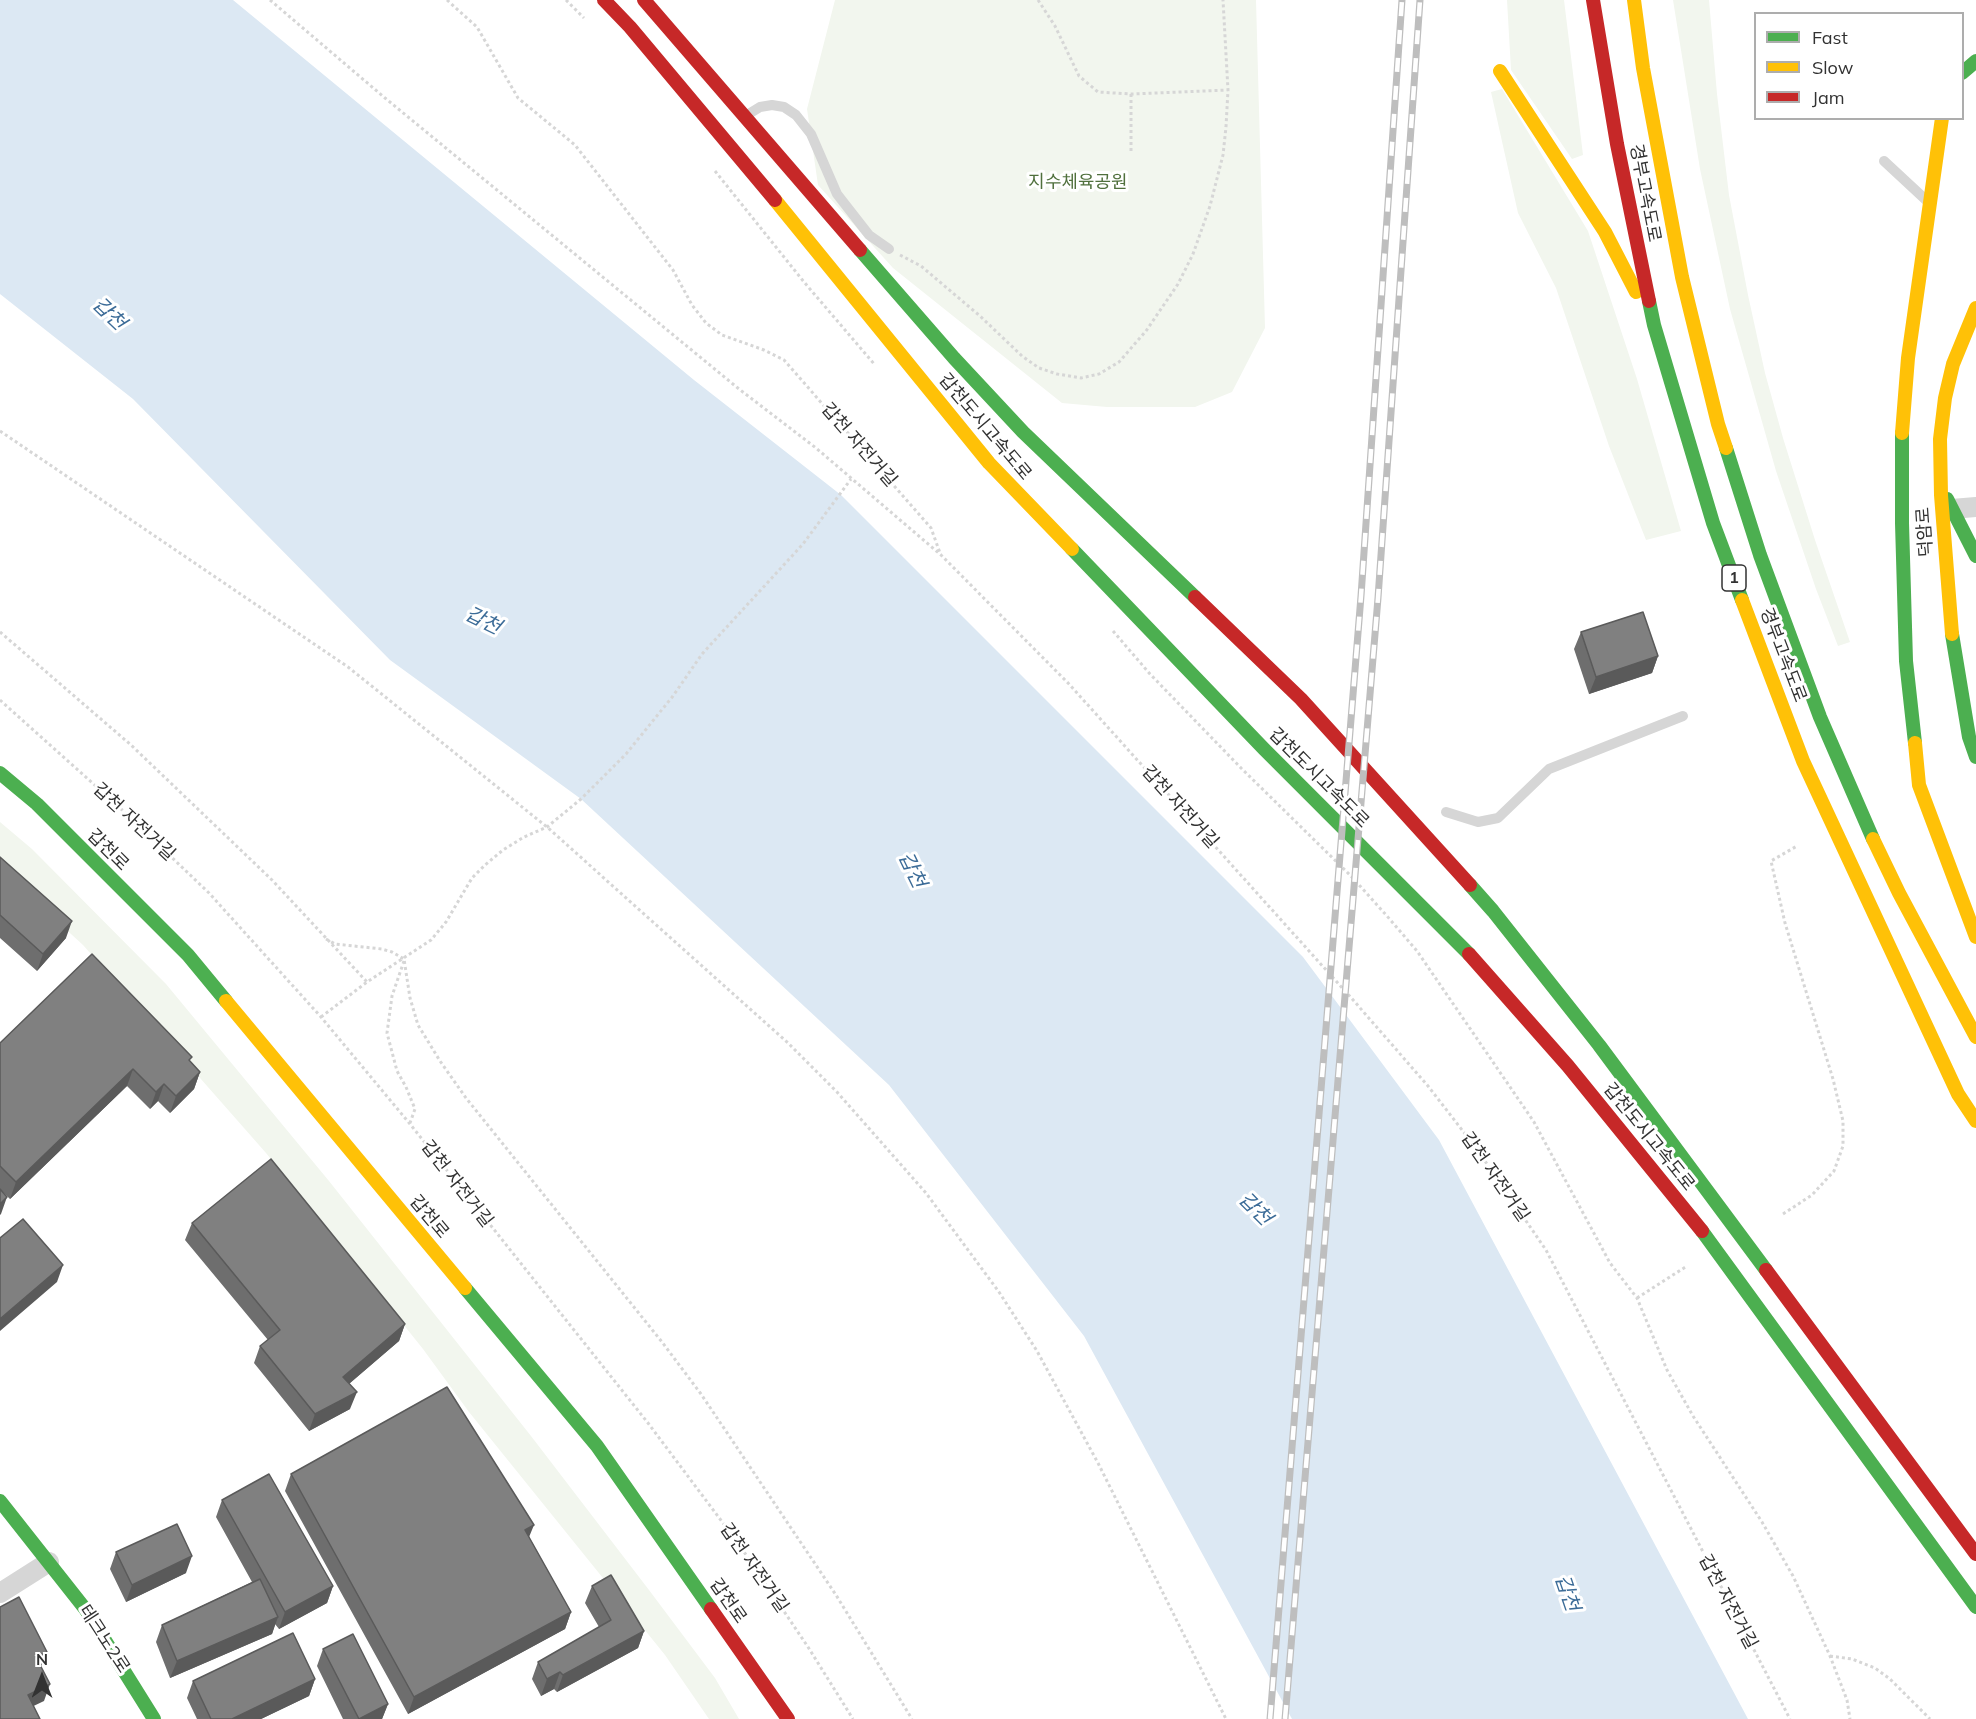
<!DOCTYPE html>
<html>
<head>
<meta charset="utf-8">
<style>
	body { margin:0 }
	#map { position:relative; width:1976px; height:1719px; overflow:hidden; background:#fff; font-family:Mulish,sans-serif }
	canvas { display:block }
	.legend { position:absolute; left:1754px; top:12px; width:210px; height:108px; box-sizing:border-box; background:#fff; border:2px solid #adadad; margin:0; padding:8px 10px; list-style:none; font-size:18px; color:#323232 }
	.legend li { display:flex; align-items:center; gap:12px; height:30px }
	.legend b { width:30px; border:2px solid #adadad }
	.north { position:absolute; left:12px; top:1647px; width:60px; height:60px; -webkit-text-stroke:4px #fff; paint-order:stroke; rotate:0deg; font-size:16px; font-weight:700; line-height:24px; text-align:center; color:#323232 }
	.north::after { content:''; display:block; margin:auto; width:21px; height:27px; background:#323232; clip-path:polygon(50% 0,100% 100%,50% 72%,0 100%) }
</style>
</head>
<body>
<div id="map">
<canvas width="1976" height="1719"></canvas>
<ul class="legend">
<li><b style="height:8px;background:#4caf50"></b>Fast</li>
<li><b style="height:8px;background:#ffc107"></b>Slow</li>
<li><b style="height:8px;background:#c62828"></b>Jam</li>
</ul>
<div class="north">N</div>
</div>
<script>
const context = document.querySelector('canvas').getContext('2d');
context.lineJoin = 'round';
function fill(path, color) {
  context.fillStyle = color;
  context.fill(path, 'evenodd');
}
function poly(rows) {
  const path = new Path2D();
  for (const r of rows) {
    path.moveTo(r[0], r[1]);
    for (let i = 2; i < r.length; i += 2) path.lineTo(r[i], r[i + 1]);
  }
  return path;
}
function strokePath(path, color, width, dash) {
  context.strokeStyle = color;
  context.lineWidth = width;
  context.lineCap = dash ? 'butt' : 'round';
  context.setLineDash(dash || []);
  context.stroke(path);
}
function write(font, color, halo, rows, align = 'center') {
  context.font = font + ' Mulish,"Noto Sans KR",sans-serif';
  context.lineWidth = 6;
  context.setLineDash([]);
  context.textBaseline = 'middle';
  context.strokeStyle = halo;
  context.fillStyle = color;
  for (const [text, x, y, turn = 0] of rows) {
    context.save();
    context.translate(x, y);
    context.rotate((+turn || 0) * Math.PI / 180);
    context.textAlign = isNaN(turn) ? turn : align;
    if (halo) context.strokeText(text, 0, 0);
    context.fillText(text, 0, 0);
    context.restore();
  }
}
const green = poly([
	[835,0,1256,0,1265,328,1232,392,1195,407,1107,407,1062,403,893,268,818,185,807,109],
	[1507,0,1564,0,1583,155,1572,159,1511,70],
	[1673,0,1709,0,1717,94,1729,195,1748,295,1765,373,1783,438,1815,540,1850,642,1838,646,1816,589,1776,471,1730,309,1700,169],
	[1502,89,1588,231,1637,379,1681,531,1646,540,1609,446,1556,288,1518,213,1491,92],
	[0,822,32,849,166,984,329,1181,531,1436,649,1590,715,1678,739,1719,709,1719,665,1655,469,1412,423,1349,266,1153,83,945,0,869]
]);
const water = poly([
	[0,0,233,0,694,380,841,495,1303,957,1439,1140,1748,1719,1292,1719,1084,1336,889,1085,581,799,390,660,133,399,0,294]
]);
const path = poly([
	[270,0,385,98,739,389,816,448,941,555,1069,684,1354,1001,1428,1086,1476,1148,1546,1250,1790,1719],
	[447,0,477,27,518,98,575,145,673,270,692,305,706,323,722,335,764,350,784,360,931,528,940,553],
	[566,0,584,18],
	[1038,0,1055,26,1079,76,1098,92,1131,94,1228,90],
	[1131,94,1131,153],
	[715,171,804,282,875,365],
	[900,255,921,266,980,316,1022,356,1039,368,1057,374,1081,378,1099,374,1119,362,1146,331,1178,284,1193,254,1210,206,1223,155,1226,127,1228,90,1223,0],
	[0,431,348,667,547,827,788,1043,837,1092,926,1193,999,1292,1037,1351,1098,1463,1226,1719],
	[1113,631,1150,674,1241,768,1351,876,1387,916,1417,951,1534,1122,1610,1263,1637,1298,1667,1370,1693,1416,1762,1522,1793,1576,1830,1656,1847,1700,1850,1719],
	[0,632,131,745,224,834,272,880,367,982],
	[0,700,119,807,209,893,321,1017,410,1124,648,1423,738,1543,808,1647,853,1719],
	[326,939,335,944,382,949,392,952,404,959,410,998,418,1025,440,1061,466,1098,662,1342,701,1394,836,1595,912,1719],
	[404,961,392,996,387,1033,397,1071,406,1087,415,1109,410,1123],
	[321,1017,367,982,431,940,446,922,472,878,485,865,503,850,524,837,547,827,581,799,626,754,673,696,702,654,803,544,851,479],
	[1783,1214,1812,1195,1834,1171,1843,1146,1843,1121,1833,1079,1785,923,1771,861,1797,846],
	[1637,1298,1687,1266],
	[1830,1656,1852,1659,1875,1668,1890,1679,1930,1719]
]);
const lane = poly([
	[747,115,760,107,772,105,784,107,796,115,811,134,837,194,869,235,889,249],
	[1884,161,1926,200],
	[1446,812,1478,822,1498,818,1549,769,1683,716]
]);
const street = poly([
	[1952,509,1976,507],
	[0,1593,49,1562]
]);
const fast = poly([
	[1962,73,1976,61],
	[860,250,954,358,1023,432,1195,597],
	[1649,301,1654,325,1713,523,1742,600],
	[1902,433,1902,523,1906,661,1915,743],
	[1726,448,1760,555,1820,717,1873,839],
	[1947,499,1976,556],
	[1072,549,1264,749,1469,954],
	[1952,634,1969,737,1976,757],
	[0,773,37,804,188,955,226,1001],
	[1470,885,1493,911,1599,1045,1766,1270],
	[1702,1231,1976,1607],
	[465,1288,597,1446,711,1609],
	[0,1501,86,1610,154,1719]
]);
const slow = poly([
	[1634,0,1643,68,1682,277,1718,424,1726,448],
	[1500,71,1605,232,1636,292],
	[775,200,989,463,1072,549],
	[1902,433,1908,358,1942,118],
	[1742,600,1803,761,1958,1094,1976,1121],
	[1952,634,1941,495,1940,439,1945,398,1953,364,1976,308],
	[1915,743,1919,785,1976,937],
	[1873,839,1899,893,1976,1037],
	[226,1001,465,1288]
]);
const jam = poly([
	[604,0,630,27,775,200],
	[644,0,860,250],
	[1593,0,1617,144,1649,301],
	[1195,597,1301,699,1470,885],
	[1469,954,1568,1066,1702,1231],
	[1766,1270,1976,1554],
	[711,1609,788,1719]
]);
const rail = poly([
	[1270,1719,1361,596,1402,0],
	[1285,1719,1378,598,1420,0]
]);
const wall = poly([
	[1581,632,1658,656,1652,673,1589,694,1574,649],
	[0,857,66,938,37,971,0,938],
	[0,1043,190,1061,200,1072,194,1089,170,1113,158,1101,150,1109,127,1086,10,1199,0,1189],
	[192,1223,405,1324,399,1341,349,1384,350,1409,309,1431,254,1363,260,1346,268,1340,185,1240],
	[291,1474,529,1537,571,1612,565,1629,408,1714,285,1491],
	[222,1500,333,1586,327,1603,279,1629,275,1624,272,1634,170,1678,156,1642,162,1625,252,1582,216,1517],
	[116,1552,186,1573,126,1602,110,1569],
	[592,1586,644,1631,638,1648,557,1692,554,1689,541,1696,532,1679,538,1662,599,1627,585,1603],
	[323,1649,388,1704,382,1719,343,1719,317,1666],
	[315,1679,309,1696,261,1719,197,1719,187,1698,193,1681]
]);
const shadedWall = poly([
	[1658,656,1652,673,1589,694,1596,677],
	[72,921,66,938,37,971,43,954],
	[133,1069,127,1086,10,1199,16,1182],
	[200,1072,194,1089,170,1113,176,1096],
	[164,1084,158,1101,150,1109,156,1092],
	[7,1197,1,1214,0,1215,0,1204],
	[63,1265,57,1282,0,1331,0,1319],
	[405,1324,399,1341,337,1394,343,1377],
	[357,1392,350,1409,309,1431,315,1414],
	[534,1525,527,1542,525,1530],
	[192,1556,186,1573,126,1602,132,1585],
	[333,1586,327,1603,279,1629,285,1612],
	[571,1612,565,1629,408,1714,414,1697],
	[278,1617,272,1634,170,1678,177,1661],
	[644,1631,638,1648,557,1692,563,1675],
	[47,1652,40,1669,36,1657],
	[560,1672,554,1689,541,1696,547,1679],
	[315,1679,309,1696,261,1719,232,1719],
	[50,1684,44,1701,21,1712,28,1695],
	[388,1704,382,1719,359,1719]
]);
const building = poly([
	[1643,612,1658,656,1596,677,1581,632,1643,612],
	[0,857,72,921,43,954,0,915,0,857],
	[92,954,192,1057,189,1060,200,1072,176,1096,164,1084,156,1092,133,1069,16,1182,0,1166,0,1043,92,954],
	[271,1159,405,1324,343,1377,357,1392,315,1414,260,1346,280,1330,192,1223,271,1159],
	[0,1189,7,1197,0,1204,0,1189],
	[23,1219,63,1265,0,1319,0,1238,23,1219],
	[447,1387,534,1525,525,1530,571,1612,414,1697,291,1474,447,1387],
	[269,1474,333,1586,285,1612,222,1500,269,1474],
	[177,1524,192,1556,132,1585,116,1552,177,1524],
	[611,1575,644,1631,563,1675,560,1672,547,1679,538,1662,611,1620,592,1586,611,1575],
	[260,1579,278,1617,177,1661,162,1625,260,1579],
	[19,1597,47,1652,36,1657,50,1684,28,1695,40,1719,0,1719,0,1607,19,1597],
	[293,1633,315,1679,232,1719,211,1719,193,1681,293,1633],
	[353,1634,388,1704,359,1719,323,1649,353,1634]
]);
const shields = [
	[1734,578,24]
];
const shieldNames = [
	["1",1734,578]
];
const parkNames = [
	["지수체육공원",1078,183]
];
const streetNames = [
	["경부고속도로",1645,193,79],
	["갑천도시고속도로",985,427,50],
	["갑천 자전거길",859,445,49],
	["덕암로",1925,532,-94],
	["경부고속도로",1783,655,69],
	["갑천도시고속도로",1319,778,45],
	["갑천 자전거길",1180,807,48],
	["갑천 자전거길",134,822,43],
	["갑천로",108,850,45],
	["갑천도시고속도로",1649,1137,51],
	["갑천 자전거길",1495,1177,55],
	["갑천 자전거길",457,1184,52],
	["갑천로",429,1217,50],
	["갑천 자전거길",754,1568,55],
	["갑천로",728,1601,55],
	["갑천 자전거길",1728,1602,62],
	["테크노2로",104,1639,57]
];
const waterNames = [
	["갑천",109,314,44],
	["갑천",483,621,26],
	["갑천",912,870,64],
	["갑천",1255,1209,45],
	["갑천",1567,1593,71]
];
fill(green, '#f2f6ee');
fill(water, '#dce8f3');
strokePath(path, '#d6d6d6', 3, [3, 3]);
strokePath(lane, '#d6d6d6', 10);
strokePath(street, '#d6d6d6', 20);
strokePath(fast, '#4caf50', 14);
strokePath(slow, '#ffc107', 14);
strokePath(jam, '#c62828', 14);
strokePath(rail, '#bebebe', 7);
strokePath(rail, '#fff', 4.5, [14]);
fill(wall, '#6e6e6e');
fill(shadedWall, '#5a5a5a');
fill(building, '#808080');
strokePath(building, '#5a5a5a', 1.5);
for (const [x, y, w] of shields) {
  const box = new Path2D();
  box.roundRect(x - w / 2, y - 13, w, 26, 4.5);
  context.fillStyle = '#fff';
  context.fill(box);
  strokePath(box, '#323232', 1.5);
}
write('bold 16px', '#323232', null, shieldNames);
write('18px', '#50703d', '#fff', parkNames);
write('18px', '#323232', '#fff', streetNames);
write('italic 20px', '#3c6c98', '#fff', waterNames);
</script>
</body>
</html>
